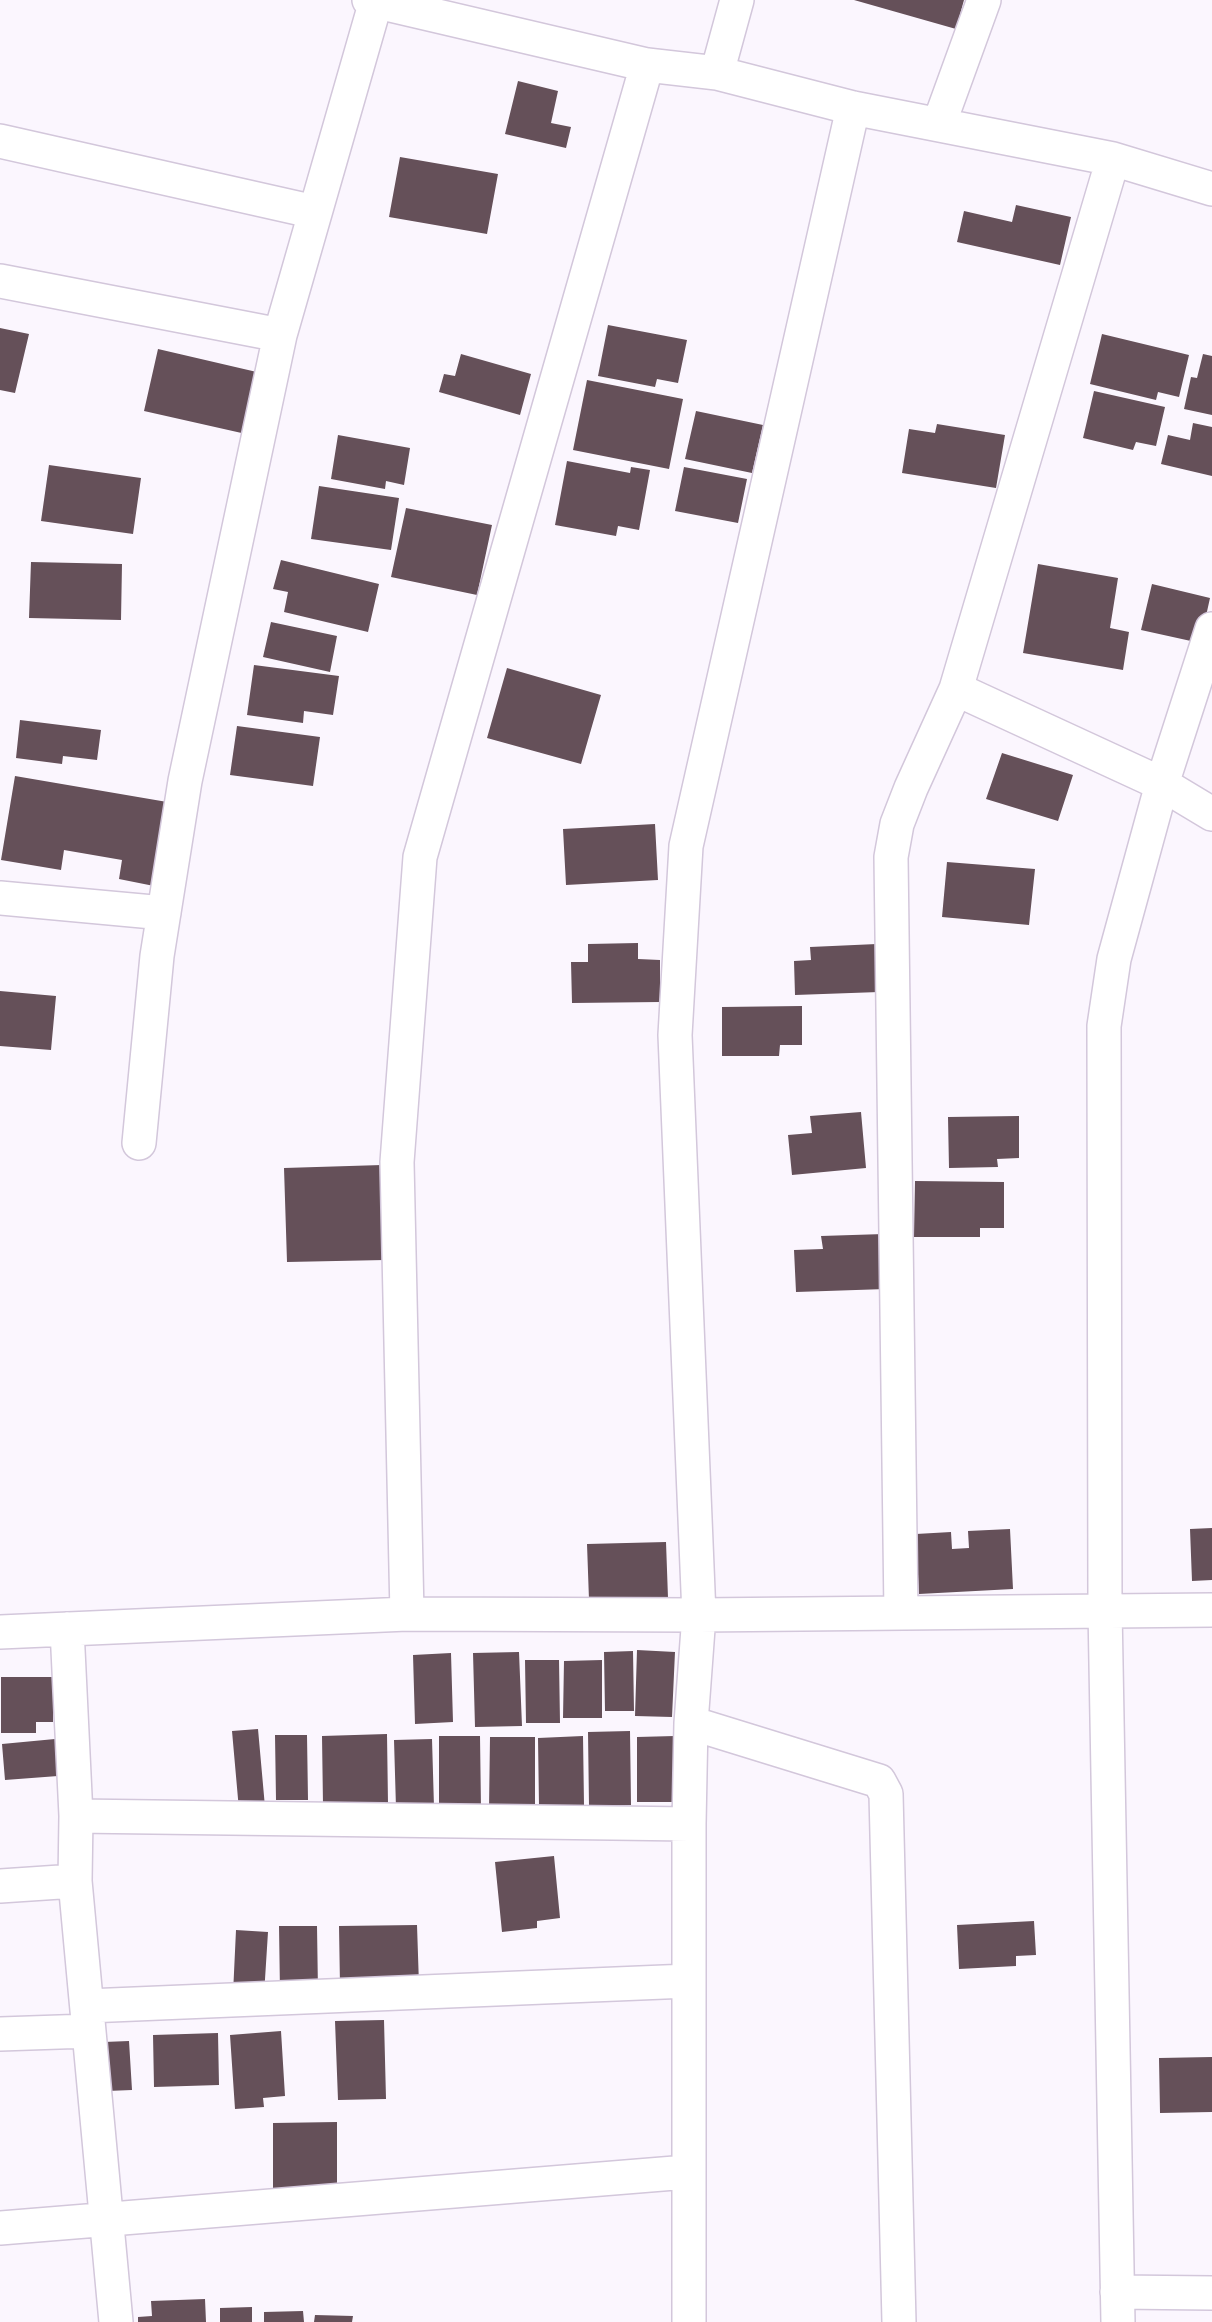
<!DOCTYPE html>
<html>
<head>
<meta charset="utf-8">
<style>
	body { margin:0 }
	canvas { display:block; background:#fbf6fe }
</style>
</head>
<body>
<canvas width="1212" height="2322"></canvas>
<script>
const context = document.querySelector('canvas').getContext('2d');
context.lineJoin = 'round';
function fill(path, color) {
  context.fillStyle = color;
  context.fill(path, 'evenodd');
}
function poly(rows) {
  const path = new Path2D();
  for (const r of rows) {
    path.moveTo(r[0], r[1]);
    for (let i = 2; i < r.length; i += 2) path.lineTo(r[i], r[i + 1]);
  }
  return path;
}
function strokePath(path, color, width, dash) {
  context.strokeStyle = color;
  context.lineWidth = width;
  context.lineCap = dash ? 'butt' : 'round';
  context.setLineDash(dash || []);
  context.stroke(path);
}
const building = poly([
	[854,0,964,0,956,29],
	[518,81,558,91,551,123,571,127,566,148,505,134],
	[400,157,498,174,487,234,389,217],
	[1016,205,1071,217,1060,265,957,242,964,211,1012,222],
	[608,325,687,340,678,383,657,379,655,387,598,376],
	[0,328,29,334,15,393,0,390],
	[1102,334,1189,355,1179,397,1158,392,1156,400,1090,384],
	[158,349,261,373,246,434,144,411],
	[461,354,531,374,520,415,439,392,444,374,455,376],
	[1203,354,1212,356,1212,415,1184,409,1191,377,1197,378],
	[587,380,683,399,669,469,573,450],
	[1094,391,1165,407,1156,446,1136,442,1133,450,1083,438],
	[696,411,763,425,752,473,685,459],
	[1193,423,1212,427,1212,476,1161,464,1168,435,1190,440],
	[937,424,1005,435,996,488,902,473,909,429,935,433],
	[338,435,410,448,404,485,386,481,385,489,331,479],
	[567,461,630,473,631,467,650,470,639,530,618,526,616,536,555,525],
	[49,465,141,478,133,534,41,521],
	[684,467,747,479,738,523,675,511],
	[319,486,399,498,391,550,311,539],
	[406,508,492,525,477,595,391,577],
	[281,560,379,584,368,632,284,612,288,592,273,589],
	[31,562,122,564,121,620,29,618],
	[1038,564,1118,578,1110,628,1129,632,1123,670,1023,653],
	[1152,584,1210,598,1200,643,1141,630],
	[271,622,337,636,330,672,263,657],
	[254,665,339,676,333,715,304,711,303,723,247,715],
	[507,668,601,695,581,764,487,738],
	[20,720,101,730,97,760,63,756,62,764,16,758],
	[237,726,320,737,313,786,230,775],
	[1002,753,1073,775,1058,821,986,799],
	[15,776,173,803,159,887,119,879,122,860,64,850,61,870,1,860],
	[655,824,658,880,566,885,563,829],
	[947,862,1035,869,1029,925,942,917],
	[638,943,638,959,660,960,660,1002,572,1003,571,962,588,962,588,944],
	[877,944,879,992,795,995,794,961,811,960,810,947],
	[0,991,56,996,51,1050,0,1046],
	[802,1006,802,1045,780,1045,779,1056,722,1056,722,1007],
	[861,1112,866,1168,792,1175,788,1135,812,1133,810,1116],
	[1019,1116,1019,1158,997,1159,998,1167,949,1168,948,1117],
	[382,1165,385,1260,287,1262,284,1168],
	[915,1181,1004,1182,1004,1228,980,1228,980,1237,914,1237],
	[884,1234,886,1289,796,1292,794,1250,823,1249,821,1236],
	[1212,1528,1212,1580,1192,1581,1190,1529],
	[1010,1529,1013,1589,919,1594,916,1534,951,1532,952,1549,969,1548,968,1531],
	[666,1542,668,1598,589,1600,587,1544],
	[637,1650,675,1652,672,1717,635,1716],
	[633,1651,634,1711,605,1711,604,1652],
	[519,1652,522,1726,475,1727,473,1653],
	[451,1653,453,1722,415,1724,413,1655],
	[525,1660,559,1660,560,1723,526,1723],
	[602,1660,602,1718,563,1718,564,1661],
	[1,1677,53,1677,53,1722,36,1722,36,1733,1,1733],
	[258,1729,265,1807,239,1810,232,1731],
	[630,1731,631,1805,589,1806,588,1732],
	[387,1734,388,1804,323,1805,322,1736],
	[275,1735,307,1735,308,1800,276,1800],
	[439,1736,480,1736,481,1809,439,1809],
	[583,1736,584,1805,539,1806,538,1738],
	[675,1736,676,1802,637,1802,637,1737],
	[490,1737,535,1737,535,1808,489,1809],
	[55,1739,58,1776,5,1780,2,1744],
	[432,1739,434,1807,396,1808,394,1740],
	[554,1856,560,1918,537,1921,537,1928,502,1932,495,1862],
	[1034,1921,1036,1955,1016,1956,1016,1966,959,1969,957,1925],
	[417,1925,419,1985,340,1986,339,1926],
	[279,1926,317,1926,318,1992,280,1992],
	[236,1930,268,1932,264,1995,233,1994],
	[384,2020,386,2099,338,2100,335,2021],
	[281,2031,285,2096,263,2098,264,2107,235,2109,230,2035],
	[218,2033,219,2085,154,2087,153,2035],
	[129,2041,132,2090,107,2091,104,2042],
	[1212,2057,1212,2112,1160,2113,1159,2058],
	[337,2122,337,2188,273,2189,273,2123],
	[205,2299,206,2322,138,2322,138,2317,152,2316,151,2301],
	[252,2307,252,2322,220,2322,220,2308],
	[303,2311,304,2322,264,2322,264,2312],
	[315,2315,353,2316,352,2322,314,2322]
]);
const minor = poly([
	[369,0,647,65,717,73,853,108,1113,159,1212,189],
	[717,73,737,0],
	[939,124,984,0],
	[0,141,315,212],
	[0,281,280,335],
	[956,689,1162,784,1212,814],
	[0,898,164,913],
	[139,1143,157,956,185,781,280,335,376,1],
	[901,1613,891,857,897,824,911,788,956,689,1113,159],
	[407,1614,397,1162,420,857,647,65],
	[67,1629,76,1816,75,1881,116,2322],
	[0,1632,407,1614,699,1615,1212,1610],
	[691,1723,879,1781,886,1794,899,2322],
	[76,1816,689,1824],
	[0,1886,75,1881],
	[87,2006,688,1981],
	[0,2034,89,2031],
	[0,2228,687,2172],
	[1117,2292,1212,2293],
	[689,2322,689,1824,691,1723,699,1615,675,1035,686,846,853,108],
	[1118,2322,1105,1609,1104,1026,1114,959,1162,784,1212,629]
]);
fill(building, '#655059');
strokePath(minor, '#d3c7db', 36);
strokePath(minor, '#fff', 33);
</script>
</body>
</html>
